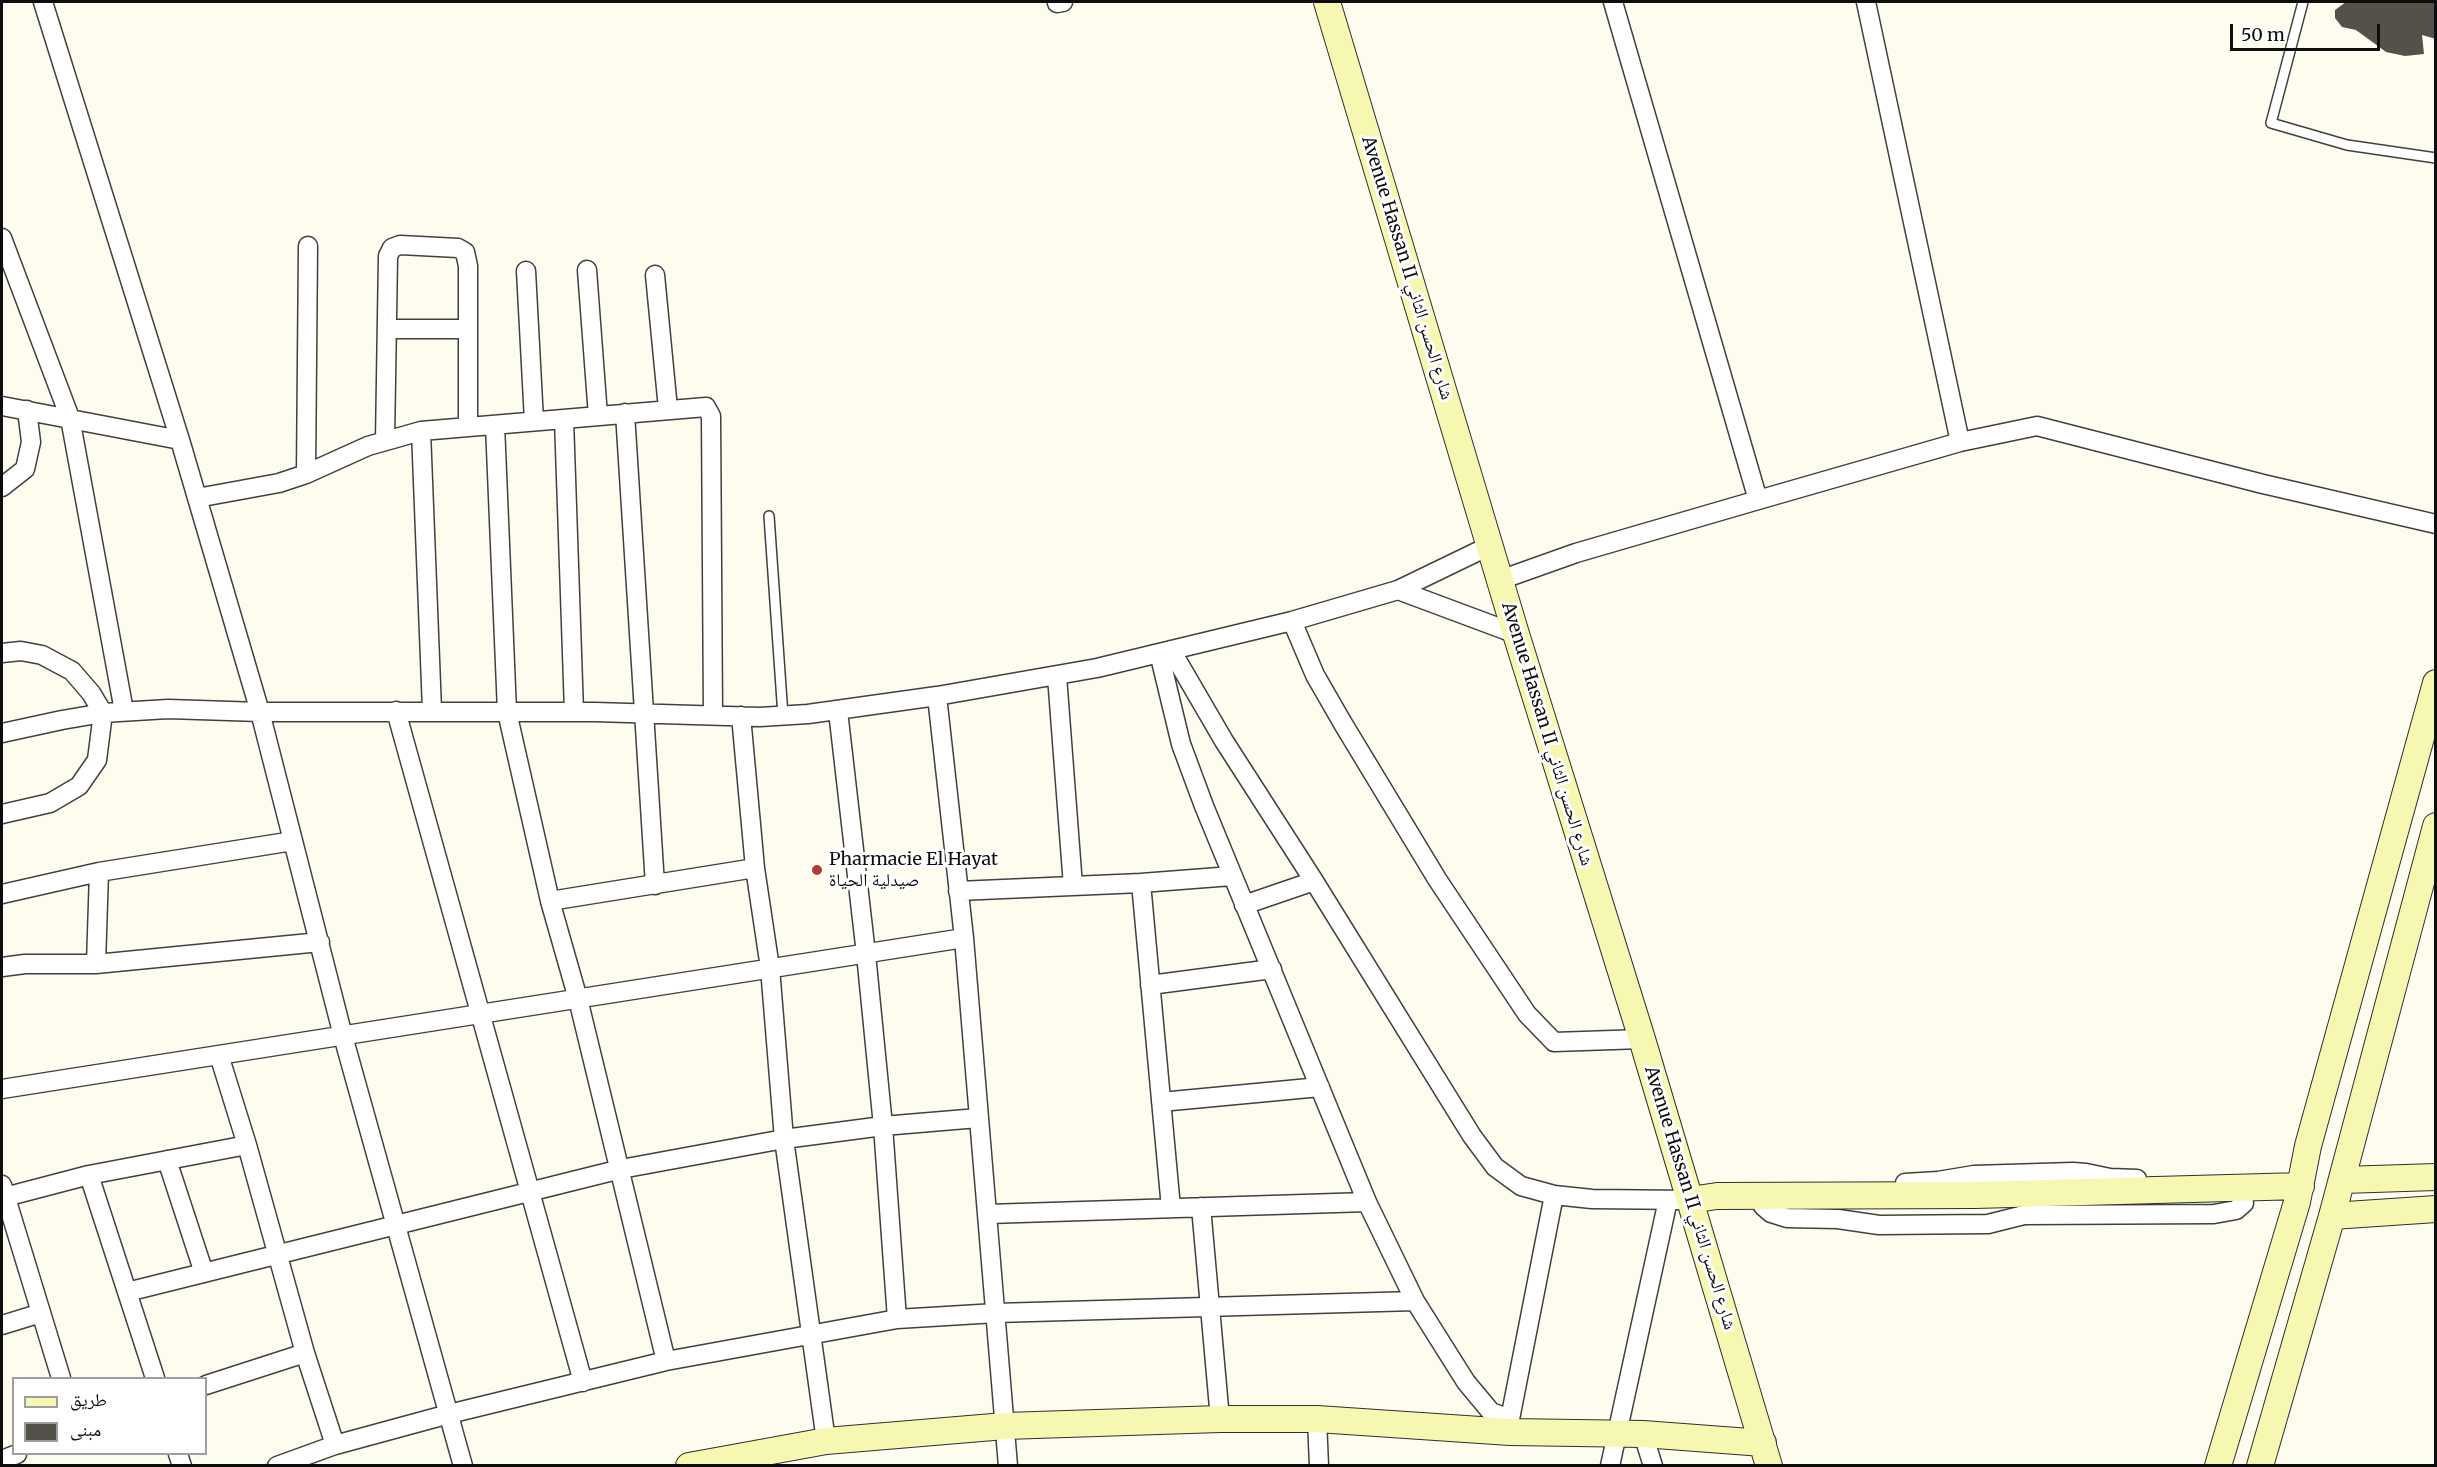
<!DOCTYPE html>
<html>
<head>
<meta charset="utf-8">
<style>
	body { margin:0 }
	#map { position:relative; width:2437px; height:1467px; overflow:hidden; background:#fdfcee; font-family:Merriweather,"Noto Naskh Arabic",serif }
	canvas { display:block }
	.frame { position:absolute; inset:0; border:3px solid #0d0d0d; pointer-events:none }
	.legend { position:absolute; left:12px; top:1377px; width:195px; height:78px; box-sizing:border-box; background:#fff; border:2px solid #9e9e9e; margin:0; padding:8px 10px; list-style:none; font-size:18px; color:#0d0d0d }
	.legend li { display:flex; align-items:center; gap:12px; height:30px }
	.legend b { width:30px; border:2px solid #9e9e9e }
	.scale { position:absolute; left:2230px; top:24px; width:150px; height:27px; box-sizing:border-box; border:3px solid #0d0d0d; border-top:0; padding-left:8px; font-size:18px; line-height:21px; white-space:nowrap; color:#0d0d0d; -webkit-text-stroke:4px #fff; paint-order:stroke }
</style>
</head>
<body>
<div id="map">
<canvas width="2437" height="1467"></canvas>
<div class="frame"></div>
<ul class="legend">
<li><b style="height:8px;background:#f6f7b0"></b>طريق</li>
<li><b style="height:16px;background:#54504a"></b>مبنى</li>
</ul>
<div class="scale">50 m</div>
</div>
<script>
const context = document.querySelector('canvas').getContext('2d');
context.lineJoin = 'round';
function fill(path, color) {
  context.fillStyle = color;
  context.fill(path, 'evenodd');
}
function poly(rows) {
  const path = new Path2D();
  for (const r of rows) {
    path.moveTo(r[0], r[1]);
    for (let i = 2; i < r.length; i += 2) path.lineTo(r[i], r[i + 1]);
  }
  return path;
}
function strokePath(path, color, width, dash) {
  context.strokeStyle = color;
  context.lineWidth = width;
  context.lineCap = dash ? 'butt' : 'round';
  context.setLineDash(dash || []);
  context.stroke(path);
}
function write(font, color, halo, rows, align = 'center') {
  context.font = font + ' Merriweather,"Noto Naskh Arabic",serif';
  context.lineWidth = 6;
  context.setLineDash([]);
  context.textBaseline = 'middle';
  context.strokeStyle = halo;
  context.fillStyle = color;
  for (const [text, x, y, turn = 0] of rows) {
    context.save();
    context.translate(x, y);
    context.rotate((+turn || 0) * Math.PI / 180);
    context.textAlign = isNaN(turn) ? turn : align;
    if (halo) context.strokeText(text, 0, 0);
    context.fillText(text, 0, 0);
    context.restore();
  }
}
const building = poly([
	[2346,2,2436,2,2436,39,2422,35,2424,54,2405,56,2386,52,2356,30,2342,27,2335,18,2335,10]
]);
const lane = poly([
	[2303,2,2271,123,2347,145,2436,158],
	[769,516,783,716]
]);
const street = poly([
	[43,2,180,440,260,712,343,1036,463,1466],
	[1613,2,1758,500],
	[1866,2,1960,442],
	[1057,3,1063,2],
	[2,238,70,418,124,711],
	[587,270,598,416],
	[526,271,534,421],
	[655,275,668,409],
	[387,329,468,329],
	[2,406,180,440],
	[625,413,655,885],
	[564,419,574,712],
	[495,425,507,712,550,901,578,999,666,1361],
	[421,431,432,710],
	[385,441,388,256,392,248,400,245,458,248,465,252,468,266,468,427],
	[306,474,308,246],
	[2,487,25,469,31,442,27,410],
	[197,498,279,483,306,474,368,446,421,431,706,407,711,416,713,714],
	[1500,580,1576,553,1758,500,1960,442,2037,426,2263,484,2436,524],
	[1398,590,1516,634],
	[1292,621,1315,675,1342,722,1437,879,1527,1014,1554,1042,1642,1039],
	[1171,650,1224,741,1314,881,1472,1136,1495,1167,1521,1186,1554,1195,1592,1199,1690,1200],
	[2,653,21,651,42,655,72,671,91,693,103,713,97,760,79,786,50,803,2,814],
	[1159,653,1181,744,1204,806,1367,1202,1415,1301,1466,1382,1491,1412,1510,1419],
	[1057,676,1073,886],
	[937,696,964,938,1008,1466],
	[396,711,583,1382],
	[838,711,866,954,883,1126,897,1319],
	[741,716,755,868,770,968,784,1139,826,1441],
	[2,733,62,720,103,713,168,709,260,712,595,712,760,717,808,714,937,696,1097,668,1292,621,1398,590,1489,546],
	[1141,883,1232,876],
	[958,891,1141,883,1171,1208],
	[2,894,99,872,293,841],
	[550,901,755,868],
	[1244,905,1314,881],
	[96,964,99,872],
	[2,967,25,964,96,964,320,942],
	[1150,985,1272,969],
	[219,1055,247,1145,305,1353,335,1445],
	[2,1089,964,938],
	[1161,1102,1320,1087],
	[167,1160,204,1273],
	[89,1175,155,1378],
	[1905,1183,1938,1181,1974,1175,2073,1172,2086,1173,2110,1178,2137,1179],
	[2,1185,61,1378],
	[5,1197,89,1175,247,1145],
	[1763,1206,1771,1213,1787,1218,1838,1219,1879,1225,1988,1224,2024,1215,2214,1214,2236,1210,2244,1203],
	[1201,1207,1220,1419],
	[988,1214,1367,1202],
	[127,1292,621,1169,784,1139,883,1126,978,1118],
	[2,1325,41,1313],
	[206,1385,305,1353],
	[1317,1419,1319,1466],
	[1510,1430,1510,1419,1554,1195],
	[1643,1434,1653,1466],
	[178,1454,182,1466],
	[2,1460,17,1454],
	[277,1466,335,1445,449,1414,666,1361,897,1319,996,1313,1415,1301],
	[1610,1466,1668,1200]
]);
const secondary = poly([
	[1327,2,1516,634,1642,1039,1769,1466],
	[2342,1180,2436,1177],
	[1690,1200,1717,1196,1975,1195,2301,1186],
	[2332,1216,2436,1209],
	[689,1466,826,1441,1005,1426,1220,1419,1317,1419,1510,1432,1643,1434,1763,1443],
	[2218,1466,2297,1202,2308,1146,2436,683],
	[2260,1466,2332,1216,2436,826]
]);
const markers = [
	[817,870,6,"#b03c32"]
];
const streetNames = [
	["Avenue Hassan II شارع الحسن الثاني",1407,268,73],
	["Avenue Hassan II شارع الحسن الثاني",1547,734,73],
	["Avenue Hassan II شارع الحسن الثاني",1690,1198,73]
];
const poiNames = [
	["Pharmacie El Hayat",829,860],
	["صيدلية الحياة",829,881]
];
fill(building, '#54504a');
strokePath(lane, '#404040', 12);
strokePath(street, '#404040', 21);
strokePath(secondary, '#2f2f2f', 28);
strokePath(lane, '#fff', 9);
strokePath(street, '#fff', 18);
strokePath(secondary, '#f6f7b0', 26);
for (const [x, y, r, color] of markers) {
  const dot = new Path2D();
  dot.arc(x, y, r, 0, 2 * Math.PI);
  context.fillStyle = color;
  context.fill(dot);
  strokePath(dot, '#fff', 2);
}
write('18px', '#0d0d0d', '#fff', streetNames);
write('18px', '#0d0d0d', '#fff', poiNames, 'left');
</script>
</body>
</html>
